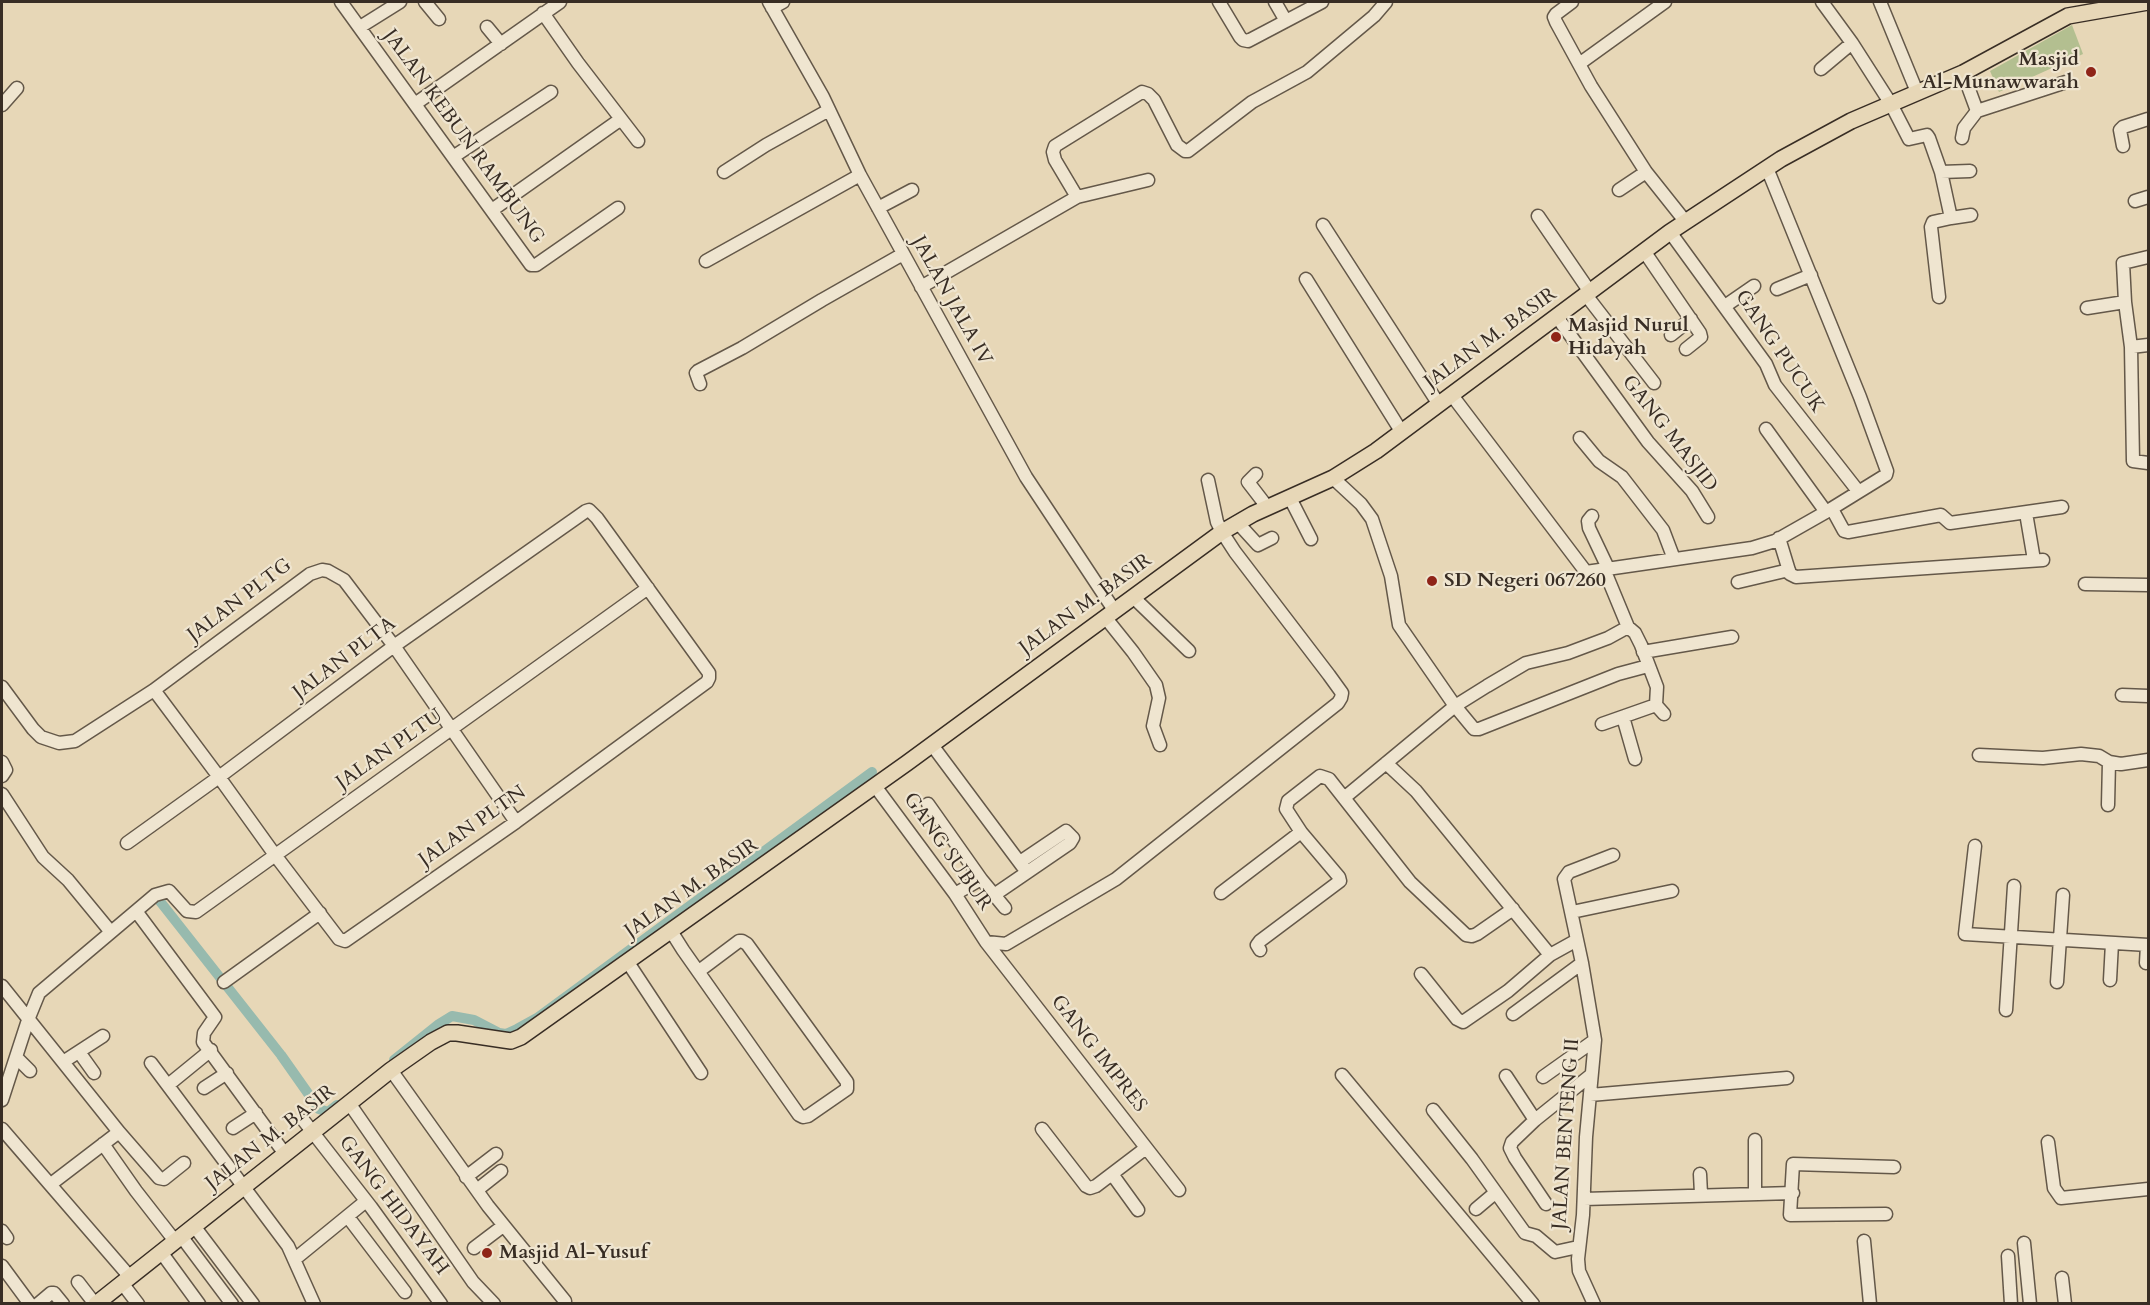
<!DOCTYPE html>
<html>
<head>
<meta charset="utf-8">
<style>
	body { margin:0 }
	#map { position:relative; width:2150px; height:1305px; overflow:hidden; background:#e7d7b7; font-family:Cardo,serif }
	canvas { display:block }
	.frame { position:absolute; inset:0; border:3px solid #382d24; pointer-events:none }
</style>
</head>
<body>
<div id="map">
<canvas width="2150" height="1305"></canvas>
<div class="frame"></div>
</div>
<script>
const context = document.querySelector('canvas').getContext('2d');
context.lineJoin = 'round';
function fill(path, color) {
  context.fillStyle = color;
  context.fill(path, 'evenodd');
}
function poly(rows) {
  const path = new Path2D();
  for (const r of rows) {
    path.moveTo(r[0], r[1]);
    for (let i = 2; i < r.length; i += 2) path.lineTo(r[i], r[i + 1]);
  }
  return path;
}
function strokePath(path, color, width, dash) {
  context.strokeStyle = color;
  context.lineWidth = width;
  context.lineCap = dash ? 'butt' : 'round';
  context.setLineDash(dash || []);
  context.stroke(path);
}
function write(font, color, halo, rows, align = 'center') {
  context.font = font + ' Cardo,serif';
  context.lineWidth = 4.5;
  context.setLineDash([]);
  context.textBaseline = 'middle';
  context.strokeStyle = halo;
  context.fillStyle = color;
  for (const [text, x, y, turn = 0] of rows) {
    context.save();
    context.translate(x, y);
    context.rotate((+turn || 0) * Math.PI / 180);
    context.textAlign = isNaN(turn) ? turn : align;
    if (halo) context.strokeText(text, 0, 0);
    context.fillText(text, 0, 0);
    context.restore();
  }
}
const green = poly([
	[2072,25,2083,54,1999,92,1990,71]
]);
const canal = poly([
	[155,895,281,1055,319,1109,328,1112,337,1105],
	[394,1060,439,1024,452,1016,474,1020,499,1033,506,1034,517,1029,537,1018,872,772]
]);
const minor = poly([
	[341,2,531,265,536,265,618,208],
	[425,2,439,19],
	[769,2,823,97,860,175,1026,477,1114,610],
	[1219,2,1240,37,1243,40,1248,41,1322,2],
	[1275,2,1286,21],
	[1572,2,1556,14,1554,17,1556,22,1591,86,1646,172,1685,221],
	[1822,2,1852,43,1891,104,1909,139,1927,135,1929,138,1941,172,1951,218,1933,222,1931,227,1939,297],
	[1880,2,1917,92],
	[772,8,783,2],
	[543,13,578,63,638,141],
	[360,27,400,2],
	[487,27,501,44],
	[1579,64,1665,2],
	[1821,69,1852,43],
	[1963,73,1977,111,2066,82],
	[415,104,560,2],
	[2,105,17,88],
	[1962,138,1964,128,1977,111],
	[2123,146,2120,130,2123,127,2148,119],
	[453,157,551,92],
	[724,172,766,145,829,110],
	[1941,172,1970,171],
	[1619,190,1646,172],
	[1077,197,1148,180],
	[2135,201,2148,197],
	[878,208,912,190],
	[492,210,621,119],
	[1538,216,1590,292],
	[1951,218,1971,215],
	[1323,225,1438,403],
	[1670,232,1766,364,1775,385,1858,491],
	[1644,251,1700,333,1701,337,1686,349],
	[706,261,860,175],
	[1306,279,1401,431],
	[921,287,1077,197,1055,160,1053,152,1055,146,1142,92,1148,94,1154,100,1177,145,1185,151,1188,151,1252,102,1307,72,1374,16,1386,2],
	[1777,289,1811,275],
	[1586,295,1654,383],
	[2125,302,2123,263,2148,257],
	[1725,306,1754,286],
	[2087,308,2125,302,2131,347,2133,461,2148,463],
	[1557,317,1648,442,1692,491,1708,517],
	[1671,335,1691,319],
	[2131,347,2148,345],
	[700,384,696,373,698,371,742,348,822,300,903,254],
	[1451,394,1586,572,1752,548,1775,541,1826,512,1886,475,1887,471,1860,397,1767,168],
	[1766,429,1826,512],
	[1580,438,1599,461,1622,477,1663,530,1674,559],
	[1256,474,1248,482,1268,508],
	[1333,478,1361,504,1372,519,1391,576,1399,625,1455,706,1474,729,1479,729,1618,674,1648,666],
	[1290,498,1311,539],
	[1832,509,1844,531,1848,532,1941,515,1950,523,2062,507],
	[2026,513,2034,560],
	[1592,516,1588,521,1589,528,1608,568],
	[1237,522,1258,545,1272,538],
	[1779,538,1790,574,1796,577,2043,560],
	[1604,569,1628,627,1635,633,1641,645,1657,687,1656,705,1664,714],
	[1738,582,1789,570],
	[2085,584,2148,585],
	[1133,597,1189,651],
	[1105,617,1133,652,1156,685,1159,698,1153,726,1160,745],
	[1643,652,1732,637],
	[2,687,33,729,41,737,59,743,75,741,154,690,310,574,322,570,328,571,344,580,394,646,516,822],
	[2122,695,2148,696],
	[1623,717,1635,759],
	[1602,724,1656,705],
	[932,745,1023,867],
	[1979,755,2043,758,2081,754,2099,756,2109,762,2121,764,2148,760],
	[2,762,6,770,2,776],
	[1386,763,1416,791,1550,955],
	[875,786,955,894,986,942,1179,1190],
	[2,794,43,857,68,880,110,931],
	[1344,798,1455,706,1487,686,1526,663,1568,653,1608,638,1628,627],
	[928,804,981,879],
	[2108,805,2109,762],
	[127,843,219,777,394,646,586,511,589,510,597,518,709,673,709,678,707,682,516,822,345,941,339,939,275,855,219,777,154,690],
	[1975,846,1965,934,2148,945],
	[1221,893,1301,832],
	[955,894,981,879,1005,908],
	[994,895,1070,843,1073,838,1066,831,1020,862],
	[136,911,215,1017,204,1033,203,1042,285,1154],
	[1572,912,1672,891],
	[671,931,683,950,799,1115,803,1117,808,1116,847,1089,847,1082,747,944,742,941,739,941,699,971],
	[986,942,1006,944,1116,879,1338,703,1341,698,1342,693,1329,675,1235,552,1222,532,1217,522,1208,480],
	[1260,950,1257,945,1260,941,1340,881,1339,877,1301,832,1286,809,1288,801,1320,776,1329,779,1410,882,1466,935,1472,936,1477,934,1513,909],
	[627,961,701,1073],
	[2146,963,2147,945],
	[1421,974,1457,1019,1463,1022,1508,991,1550,955,1577,940],
	[2110,980,2112,943],
	[224,982,320,913],
	[2057,982,2063,895],
	[2,986,119,1132,51,1184],
	[2006,1010,2014,886],
	[1513,1014,1582,963],
	[79,1052,94,1073],
	[16,1057,30,1071],
	[63,1062,103,1036],
	[151,1063,288,1246,314,1304],
	[391,1070,488,1206,565,1301],
	[1342,1075,1533,1304],
	[1506,1076,1535,1120,1591,1075],
	[1543,1077,1595,1040],
	[173,1081,211,1050],
	[204,1088,227,1073],
	[1590,1095,1787,1078],
	[2,1100,28,1020,39,993,155,895,169,891,187,911,196,912,648,588],
	[349,1103,473,1282,494,1304],
	[1433,1110,1472,1159,1525,1233,1536,1236,1555,1252,1578,1247],
	[1535,1120,1512,1142,1510,1148,1515,1158,1546,1204],
	[304,1121,371,1207,441,1304],
	[233,1128,256,1113],
	[2,1129,130,1277],
	[1042,1129,1086,1186,1090,1188,1096,1186,1146,1148],
	[119,1132,159,1178,164,1179,184,1163],
	[2048,1142,2054,1188,2061,1198,2148,1189],
	[103,1144,136,1191,175,1241],
	[1112,1174,1138,1210],
	[1700,1174,1701,1194],
	[466,1177,496,1154],
	[477,1190,501,1171],
	[1755,1193,1755,1140],
	[1584,1199,1793,1193],
	[1476,1209,1495,1193],
	[1886,1214,1790,1215,1793,1164,1894,1167],
	[348,1217,405,1292],
	[194,1226,253,1304],
	[2,1231,7,1238],
	[181,1236,232,1304],
	[1864,1241,1870,1304],
	[2024,1243,2030,1304],
	[474,1248,503,1226],
	[161,1252,199,1304],
	[2008,1256,2011,1304],
	[295,1259,366,1201],
	[2,1266,30,1304],
	[2062,1278,2065,1304],
	[78,1282,95,1304],
	[122,1283,138,1304],
	[38,1304,51,1293,54,1293,63,1304],
	[1594,1304,1579,1271,1578,1259,1583,1215,1586,1137,1595,1040,1582,963,1564,879,1569,872,1613,855]
]);
const major = poly([
	[96,1304,391,1070,431,1042,448,1033,457,1033,504,1040,511,1041,521,1037,907,763,1222,532,1253,514,1333,478,1376,451,1670,232,1781,159,1851,121,1963,73,2068,16,2148,2]
]);
const markers = [
	[2091,72,6,"#8f2418"],
	[1556,337,6,"#8f2418"],
	[1432,581,6,"#8f2418"],
	[487,1253,6,"#8f2418"]
];
const poiNames = [
	["Masjid",2079,60,"right"],
	["Al-Munawwarah",2079,83,"right"],
	["Masjid Nurul",1568,326],
	["Hidayah",1568,349],
	["SD Negeri 067260",1444,581],
	["Masjid Al-Yusuf",499,1253]
];
const streetNames = [
	["JALAN KEBUN RAMBUNG",463,137,54],
	["JALAN JALA IV",951,301,61],
	["JALAN M. BASIR",1491,339,-36],
	["GANG PUCUK",1779,352,56],
	["GANG MASJID",1669,434,52],
	["JALAN PLTG",240,601,-37],
	["JALAN M. BASIR",1086,605,-36],
	["JALAN PLTA",345,659,-37],
	["JALAN PLTU",390,750,-35],
	["JALAN PLTN",473,827,-35],
	["GANG SUBUR",947,852,55],
	["JALAN M. BASIR",692,889,-35],
	["GANG IMPRES",1098,1054,52],
	["JALAN BENTENG II",1567,1134,-86],
	["JALAN M. BASIR",271,1138,-38],
	["GANG HIDAYAH",393,1206,53]
];
fill(green, '#b3bf90');
strokePath(canal, '#97baae', 10);
strokePath(minor, '#645849', 15);
strokePath(major, '#382d24', 18);
strokePath(minor, '#efe5d0', 12);
strokePath(major, '#e7d7b7', 15);
for (const [x, y, r, color] of markers) {
  const dot = new Path2D();
  dot.arc(x, y, r, 0, 2 * Math.PI);
  context.fillStyle = color;
  context.fill(dot);
  strokePath(dot, '#efe5d0', 2);
}
write('bold 20px', '#382d24', '#efe5d0', poiNames, 'left');
write('20px', '#382d24', '#efe5d0', streetNames);
</script>
</body>
</html>
